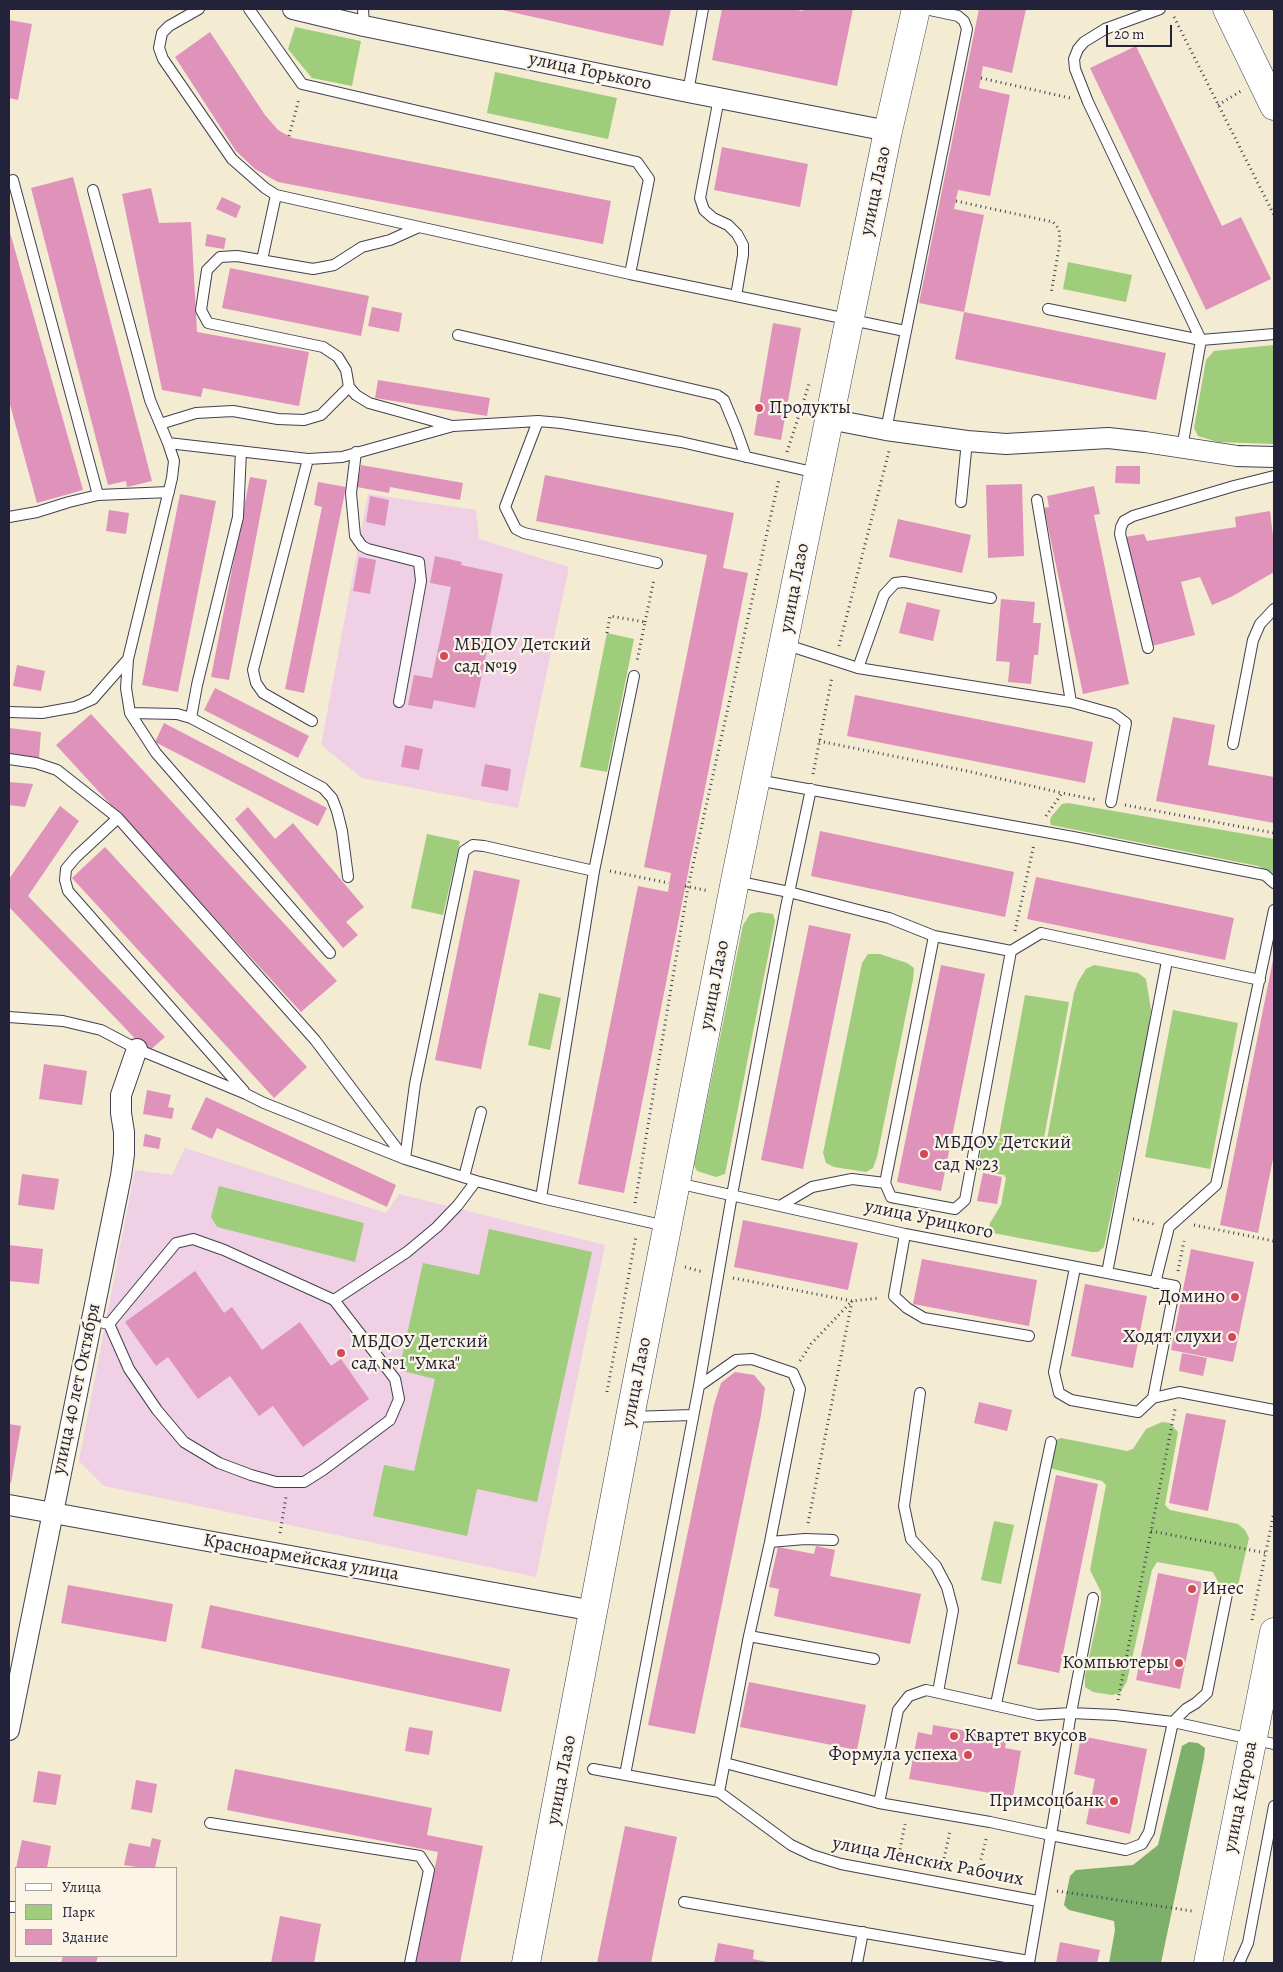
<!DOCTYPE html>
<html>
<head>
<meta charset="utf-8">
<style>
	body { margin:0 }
	#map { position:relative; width:1283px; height:1972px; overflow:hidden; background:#f3ebd2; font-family:Alegreya,serif }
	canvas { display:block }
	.frame { position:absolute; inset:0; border:10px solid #22223b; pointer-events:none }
	.legend { position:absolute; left:15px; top:1867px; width:162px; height:90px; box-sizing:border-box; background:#fcf5e5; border:1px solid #a5a1a1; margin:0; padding:6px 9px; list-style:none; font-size:15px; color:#22223b }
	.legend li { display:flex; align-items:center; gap:10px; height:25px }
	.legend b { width:25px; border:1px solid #a5a1a1 }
	.scale { position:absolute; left:1106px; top:25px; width:66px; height:22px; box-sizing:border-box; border:2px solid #22223b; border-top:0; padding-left:6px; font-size:15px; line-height:18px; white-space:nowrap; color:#22223b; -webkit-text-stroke:4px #fcf5e5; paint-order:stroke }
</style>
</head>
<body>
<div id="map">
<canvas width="1283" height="1972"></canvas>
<div class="frame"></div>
<ul class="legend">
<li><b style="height:6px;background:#fff"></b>Улица</li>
<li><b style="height:14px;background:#9fcd7b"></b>Парк</li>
<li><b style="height:14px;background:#df93bb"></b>Здание</li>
</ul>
<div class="scale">20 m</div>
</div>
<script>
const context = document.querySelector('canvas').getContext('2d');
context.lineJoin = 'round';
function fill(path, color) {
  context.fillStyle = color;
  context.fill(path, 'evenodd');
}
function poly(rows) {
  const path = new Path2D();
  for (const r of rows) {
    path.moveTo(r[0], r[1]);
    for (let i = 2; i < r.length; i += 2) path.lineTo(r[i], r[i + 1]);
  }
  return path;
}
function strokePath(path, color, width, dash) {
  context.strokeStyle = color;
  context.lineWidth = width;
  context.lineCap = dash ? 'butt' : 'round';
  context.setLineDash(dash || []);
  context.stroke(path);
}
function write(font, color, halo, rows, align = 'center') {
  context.font = font + ' Alegreya,serif';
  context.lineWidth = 4.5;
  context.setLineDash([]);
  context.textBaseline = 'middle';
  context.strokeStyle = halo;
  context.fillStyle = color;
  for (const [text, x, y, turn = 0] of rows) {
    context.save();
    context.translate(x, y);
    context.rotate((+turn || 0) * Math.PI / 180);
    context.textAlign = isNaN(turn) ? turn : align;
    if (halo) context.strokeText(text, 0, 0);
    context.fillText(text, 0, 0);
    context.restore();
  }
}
const built = poly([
	[368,494,476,510,479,539,569,567,518,808,362,778,321,745],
	[185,1148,386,1213,399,1194,605,1245,536,1577,104,1486,79,1461,135,1170,172,1175]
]);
const green = poly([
	[295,27,361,41,352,86,312,78,288,49],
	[495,72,617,98,608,139,487,113],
	[1068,262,1132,275,1126,302,1063,289],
	[1274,345,1274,444,1218,442,1198,436,1194,428,1206,360,1214,351],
	[607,633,634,639,607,772,580,767],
	[1068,803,1274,839,1274,874,1258,866,1051,825,1050,822,1051,817,1062,804],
	[427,834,460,841,443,915,411,908],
	[759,912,773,914,775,921,725,1174,716,1177,697,1171,694,1165,743,925,750,914],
	[868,954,880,954,907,963,914,968,913,980,877,1157,873,1168,866,1172,834,1167,826,1163,823,1153,862,963],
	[1094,965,1138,973,1146,979,1151,1010,1146,1046,1104,1247,1098,1252,1092,1252,988,1232,990,1223,1001,1205,1006,1178,1004,1175,981,1171,978,1169,982,1144,987,1141,993,1141,1041,1151,1045,1150,1074,993,1078,982,1086,969],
	[539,993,561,998,550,1050,528,1045],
	[1025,995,1069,1002,1042,1149,998,1141],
	[1173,1010,1238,1023,1210,1169,1145,1157],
	[219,1186,364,1223,355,1262,217,1227,211,1217],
	[489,1229,592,1252,537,1502,477,1489,467,1536,373,1516,384,1465,414,1471,435,1379,399,1370,423,1263,479,1275],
	[1162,1422,1170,1423,1178,1432,1165,1505,1170,1510,1238,1524,1245,1530,1249,1538,1237,1590,1232,1592,1225,1590,1218,1582,1213,1572,1157,1562,1152,1570,1127,1681,1120,1693,1112,1695,1093,1692,1085,1687,1085,1676,1101,1602,1101,1592,1090,1570,1106,1485,1102,1481,1053,1469,1050,1465,1056,1440,1061,1438,1127,1451,1133,1449,1146,1429],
	[994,1521,1014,1525,1001,1584,981,1580]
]);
const forest = poly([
	[1189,1742,1198,1743,1205,1748,1204,1758,1161,1963,1109,1963,1115,1930,1114,1921,1069,1910,1064,1905,1070,1876,1076,1870,1133,1865,1158,1845,1182,1746]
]);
const building = poly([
	[498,9,671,9,663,46],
	[722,9,792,9,803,11,803,9,853,9,837,86,712,60],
	[979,9,1026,9,1012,73,983,66,981,78,979,88,1010,95,990,196,958,190,954,209,984,215,964,312,1166,353,1156,400,955,359,964,312,919,303],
	[9,20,32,24,18,100,9,98],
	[210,32,265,115,278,130,292,138,611,201,603,244,278,182,269,177,255,169,236,151,175,57],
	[1136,46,1222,226,1241,217,1271,279,1206,310,1090,68],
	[722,147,808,164,800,207,714,190],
	[73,177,152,481,127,487,126,481,108,485,31,188],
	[151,188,159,223,191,222,197,332,309,352,299,406,203,388,201,397,162,390,122,194],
	[222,197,241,206,236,218,216,209],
	[9,229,83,490,37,503,9,401],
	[207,234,226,238,224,249,205,246],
	[230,268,369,296,361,336,222,308],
	[372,307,402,313,399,332,368,326],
	[773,323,801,328,781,440,754,435],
	[378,380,490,398,487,416,375,398],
	[361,465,463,483,460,500,390,487,389,493,357,487],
	[1116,466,1140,466,1140,484,1115,483],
	[545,475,734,513,723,568,748,573,624,1193,578,1184,638,886,668,892,671,873,644,867,707,555,536,521],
	[250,477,267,480,229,680,211,677],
	[318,482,346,487,304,693,285,689,322,507,314,505],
	[1022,484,1024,556,988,558,986,485],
	[1094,486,1100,514,1094,515,1129,684,1083,694,1044,508,1049,507,1047,496],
	[180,494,216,501,178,692,142,685],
	[370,496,389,500,385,526,366,522],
	[109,510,129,513,126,534,106,531],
	[1270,511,1274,544,1274,572,1231,597,1212,605,1200,577,1181,582,1195,635,1152,646,1125,537,1144,534,1147,541,1236,527,1235,517],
	[898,519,971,535,962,573,889,557],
	[435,556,462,562,461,565,503,574,475,708,434,700,432,709,408,705,414,675,432,678,451,587,430,583],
	[359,557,376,560,370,594,353,591],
	[1001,599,1035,602,1033,623,1041,623,1038,655,1034,655,1031,684,1008,682,1010,662,996,661],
	[907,602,940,610,933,641,899,633],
	[17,665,45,671,41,691,13,686],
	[215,688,309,736,298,758,204,710],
	[855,695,1093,742,1085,783,847,736],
	[91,714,337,981,301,1012,56,745],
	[1173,717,1215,725,1208,765,1274,777,1274,823,1156,801],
	[164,723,327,808,318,826,155,742],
	[9,728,41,732,39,758,9,755],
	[405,745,423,749,419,770,401,767],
	[485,764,511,769,508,791,481,786],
	[9,782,33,784,25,807,9,805],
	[60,806,79,821,28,896,165,1037,148,1052,9,907,9,879],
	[248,807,275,839,293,823,364,907,346,922,358,935,343,948,235,819],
	[820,831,1014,872,1005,917,811,876],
	[105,847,307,1067,274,1098,72,878],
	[474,870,520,880,481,1069,435,1060],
	[1036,877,1234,918,1225,960,1027,919],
	[809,925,851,934,803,1169,761,1160],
	[1273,960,1274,1154,1258,1233,1220,1225],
	[941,965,985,974,941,1191,897,1182],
	[44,1064,87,1071,82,1105,39,1099],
	[147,1090,171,1095,168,1107,174,1108,172,1119,143,1114],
	[206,1097,396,1185,387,1207,217,1128,212,1139,191,1129],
	[145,1134,161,1138,159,1149,143,1146],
	[983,1173,1002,1177,997,1204,977,1201],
	[22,1174,59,1179,54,1210,18,1205],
	[743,1220,858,1243,848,1290,734,1267],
	[9,1245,43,1249,39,1284,9,1281],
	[1191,1249,1254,1262,1233,1362,1171,1350],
	[922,1259,1037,1280,1029,1326,913,1304],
	[195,1271,224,1313,232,1307,262,1350,300,1322,331,1366,341,1359,369,1399,303,1447,273,1406,259,1416,230,1376,198,1399,168,1357,156,1366,125,1322],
	[1085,1284,1147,1296,1133,1368,1071,1356],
	[1182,1353,1207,1358,1203,1376,1179,1371],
	[735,1372,754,1375,765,1388,761,1415,695,1734,648,1725,714,1405,721,1383],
	[979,1402,1012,1410,1007,1431,974,1423],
	[1186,1413,1226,1420,1208,1511,1169,1503],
	[9,1424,21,1426,11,1483,9,1482],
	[1056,1475,1098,1484,1059,1673,1017,1664],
	[816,1546,835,1550,830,1576,921,1594,910,1644,774,1616,779,1589,769,1587,778,1547,814,1554],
	[1158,1573,1202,1582,1180,1689,1136,1680],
	[68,1585,173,1604,166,1642,61,1623],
	[210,1605,510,1669,501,1712,201,1648],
	[749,1682,866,1705,857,1750,740,1727],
	[933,1725,1007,1738,1005,1748,1021,1751,1013,1797,909,1779,918,1732,932,1735],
	[409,1727,433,1731,429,1755,405,1751],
	[1081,1736,1147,1749,1130,1834,1086,1824,1095,1779,1074,1774],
	[235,1769,432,1808,427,1835,483,1846,460,1963,416,1963,438,1852,227,1810],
	[38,1771,61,1775,56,1805,33,1802],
	[136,1780,157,1784,152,1813,131,1809],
	[625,1826,677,1837,651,1963,597,1963],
	[152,1838,161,1840,155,1868,143,1868,124,1865,129,1843,150,1847],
	[22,1840,51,1846,47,1868,16,1868],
	[280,1916,321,1924,314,1963,271,1963],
	[1060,1942,1100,1950,1097,1963,1056,1963],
	[718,1943,754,1950,753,1959,772,1963,714,1963],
	[63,1956,98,1956,96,1963,61,1963]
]);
const path = poly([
	[1273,9,1274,11],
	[1174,17,1274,215],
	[981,78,1070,98],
	[1218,105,1241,91],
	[289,136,299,99],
	[956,201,1053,222,1059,229,1060,242,1051,294],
	[787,452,810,381],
	[645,622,654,579],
	[607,633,610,616,645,622,637,661],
	[839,646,889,451],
	[819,741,967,771,1062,793],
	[813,774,832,677],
	[1125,805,1274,833],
	[1046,816,1062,793,1097,800],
	[610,871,669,883],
	[685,886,709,891],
	[1015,931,1034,844],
	[635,1203,688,887,779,479],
	[1133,1219,1154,1224],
	[1194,1225,1274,1241],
	[685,1267,703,1272],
	[1178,1271,1184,1241],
	[733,1278,852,1301],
	[800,1361,811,1344,852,1301],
	[607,1392,636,1236],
	[808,1523,852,1301,879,1298],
	[1151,1531,1266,1553],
	[280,1533,286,1497],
	[1252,1620,1274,1512],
	[1118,1700,1175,1409],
	[898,1859,905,1824],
	[942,1868,950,1831],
	[977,1874,987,1836],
	[1057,1891,1192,1911]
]);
const service = poly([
	[199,9,169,26,162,33,159,48,163,59,232,159,265,188,276,195,298,200,630,274],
	[249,9,302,84,637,162,649,179,630,274,905,331],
	[363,9,364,26],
	[1160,9,1105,29,1084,42,1078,49,1074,59,1075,69,1088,102,1201,340,1182,448],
	[688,92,703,9],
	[719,98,700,198,704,210,713,218,728,225,737,234,743,245,743,255,736,296],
	[13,180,98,495],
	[93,190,150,400,168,443],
	[419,227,390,240,362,247,334,265,313,269,237,256,220,257,207,270,201,310,208,323,323,347,338,357,346,370,349,387,356,395,369,403,452,426],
	[262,260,276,195],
	[1048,309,1201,340,1274,334],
	[458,335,717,395,724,400,736,429,746,457],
	[538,421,505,507,516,529,524,533,657,563],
	[160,424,196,413,233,411,278,419,304,420,321,415,349,387],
	[886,430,967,29,964,21,958,16,925,9],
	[356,452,351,493,355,536,362,546,368,549,419,562,421,581,399,702],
	[308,459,253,670,256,683,263,693,312,721],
	[1037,500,1071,702],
	[961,502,967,441],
	[9,517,37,512,69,502,98,495,169,492],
	[784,644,858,668,1071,702,1114,714,1126,723,1111,802],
	[1148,648,1120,534,1121,527,1124,521,1133,516,1234,486,1274,476],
	[858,668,884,595,895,583,904,582,991,598],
	[9,712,42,713,75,707,93,699,128,659],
	[130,713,177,714,191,718,323,788,332,798,337,811,342,831,348,877],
	[191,718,197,685,238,517,241,451],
	[1233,744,1253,640,1260,624,1274,609],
	[9,759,36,763,57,770,118,818,315,1040,405,1159],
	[757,780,1073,837,1265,875,1274,883],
	[118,818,76,857,66,869,65,880,68,891,244,1091],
	[735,881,789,892,889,918,934,936,885,1183,891,1197,955,1209,965,1200,1011,951,1041,933,1260,980],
	[934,936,1011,951],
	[330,953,156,753,130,713,126,688,128,659,172,478,174,461,168,443,308,459,342,457,453,426,538,421,561,423,681,442,817,473],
	[9,1017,63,1021,101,1030,137,1049,246,1094,264,1103,405,1159,476,1181,541,1198,666,1226],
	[405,1159,415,1084,464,851,473,845,484,846,594,871],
	[464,1177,481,1112],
	[677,1183,905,1234,1175,1286,1153,1398,1138,1412,1071,1400,1059,1393,1054,1372,1075,1268],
	[541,1198,594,871,634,676],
	[780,1206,812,1187,852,1179,885,1183],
	[905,1234,894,1296,907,1308,924,1318,1029,1336],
	[1107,1273,1167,961],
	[1155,1283,1169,1227,1216,1185,1274,910],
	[91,1320,109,1324,129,1369,157,1410,184,1442,219,1463,251,1475,276,1482,304,1482,323,1470,390,1420,399,1399,395,1379,334,1300],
	[109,1324,176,1243,193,1239,224,1250,334,1300,407,1252,437,1227,458,1205,476,1181],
	[699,1386,736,1360,752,1359,793,1373,800,1389,770,1542,749,1636,719,1792],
	[920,1393,904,1506,911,1539,936,1566,947,1587,953,1610,938,1692],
	[1153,1398,1179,1392,1274,1410],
	[631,1417,692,1415],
	[770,1542,805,1539,833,1540],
	[1093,1598,1071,1713,1051,1835,1126,1850,1142,1844,1149,1832,1173,1722,1186,1709,1196,1703,1207,1693,1227,1594],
	[749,1636,874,1659],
	[996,1704,1051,1442],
	[725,1763,879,1803,990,1822,1051,1835,1029,1963],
	[593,1769,719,1792,791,1845,812,1855,841,1864,1038,1901],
	[625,1775,699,1386,732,1195,786,907,811,789],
	[879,1803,898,1710,909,1696,926,1690,1038,1715,1071,1713,1115,1715,1173,1722,1274,1744],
	[210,1823,420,1856,429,1870,410,1963],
	[684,1902,1029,1961],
	[9,1907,16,1907],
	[857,1963,863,1932],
	[1239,1963,1248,1943,1274,1806]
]);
const minor = poly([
	[293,9,364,26,688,92,888,131],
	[829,419,886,430,967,441,1006,444,1108,438,1145,442,1237,456,1274,457],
	[9,1505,594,1611],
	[9,1730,121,1176,124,1154,124,1132,121,1113,121,1095,137,1049]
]);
const secondary = poly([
	[526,1963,630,1417,735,881,888,131,916,9]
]);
const primary = poly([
	[1227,9,1274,106],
	[1208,1963,1274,1632]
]);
const markers = [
	[759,408,5,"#d1495b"],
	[444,656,5,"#d1495b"],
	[924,1154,5,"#d1495b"],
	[1235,1297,5,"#d1495b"],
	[1232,1337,5,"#d1495b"],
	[341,1353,5,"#d1495b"],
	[1192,1589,5,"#d1495b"],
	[1179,1663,5,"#d1495b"],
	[954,1736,5,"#d1495b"],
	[968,1755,5,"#d1495b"],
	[1114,1801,5,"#d1495b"]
];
const streetNames = [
	["улица Горького",590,72,12],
	["улица Лазо",876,191,-78],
	["улица Лазо",795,588,-79],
	["улица Лазо",715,985,-79],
	["улица Урицкого",929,1220,12],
	["улица Лазо",637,1382,-79],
	["улица 40 лет Октября",77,1389,-78],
	["Красноармейская улица",301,1558,10],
	["улица Лазо",562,1780,-79],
	["улица Кирова",1241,1797,-79],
	["улица Ленских Рабочих",928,1862,11]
];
const poiNames = [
	["Продукты",769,408],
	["МБДОУ Детский",454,645],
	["сад №19",454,667],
	["МБДОУ Детский",934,1143],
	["сад №23",934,1165],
	["Домино",1225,1297,"right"],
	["Ходят слухи",1222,1337,"right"],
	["МБДОУ Детский",351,1342],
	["сад №1 \"Умка\"",351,1364],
	["Инес",1202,1589],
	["Компьютеры",1169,1663,"right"],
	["Квартет вкусов",964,1736],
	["Формула успеха",958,1755,"right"],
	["Примсоцбанк",1104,1801,"right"]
];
fill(built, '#efd0e5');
fill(green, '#9fcd7b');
fill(forest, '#7fb06b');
fill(building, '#df93bb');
strokePath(service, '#414052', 12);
strokePath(minor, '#414052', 22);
strokePath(secondary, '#414052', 29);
strokePath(primary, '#414052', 29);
strokePath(path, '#414052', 3, [1, 4]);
strokePath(service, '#fff', 10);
strokePath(minor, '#fff', 20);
strokePath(secondary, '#fff', 28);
strokePath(primary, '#fff', 28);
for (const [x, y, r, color] of markers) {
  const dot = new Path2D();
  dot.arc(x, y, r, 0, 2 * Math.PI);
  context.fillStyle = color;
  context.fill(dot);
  strokePath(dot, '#fcf5e5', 2);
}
write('19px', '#22223b', '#fcf5e5', streetNames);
write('19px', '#22223b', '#fcf5e5', poiNames, 'left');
</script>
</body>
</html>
